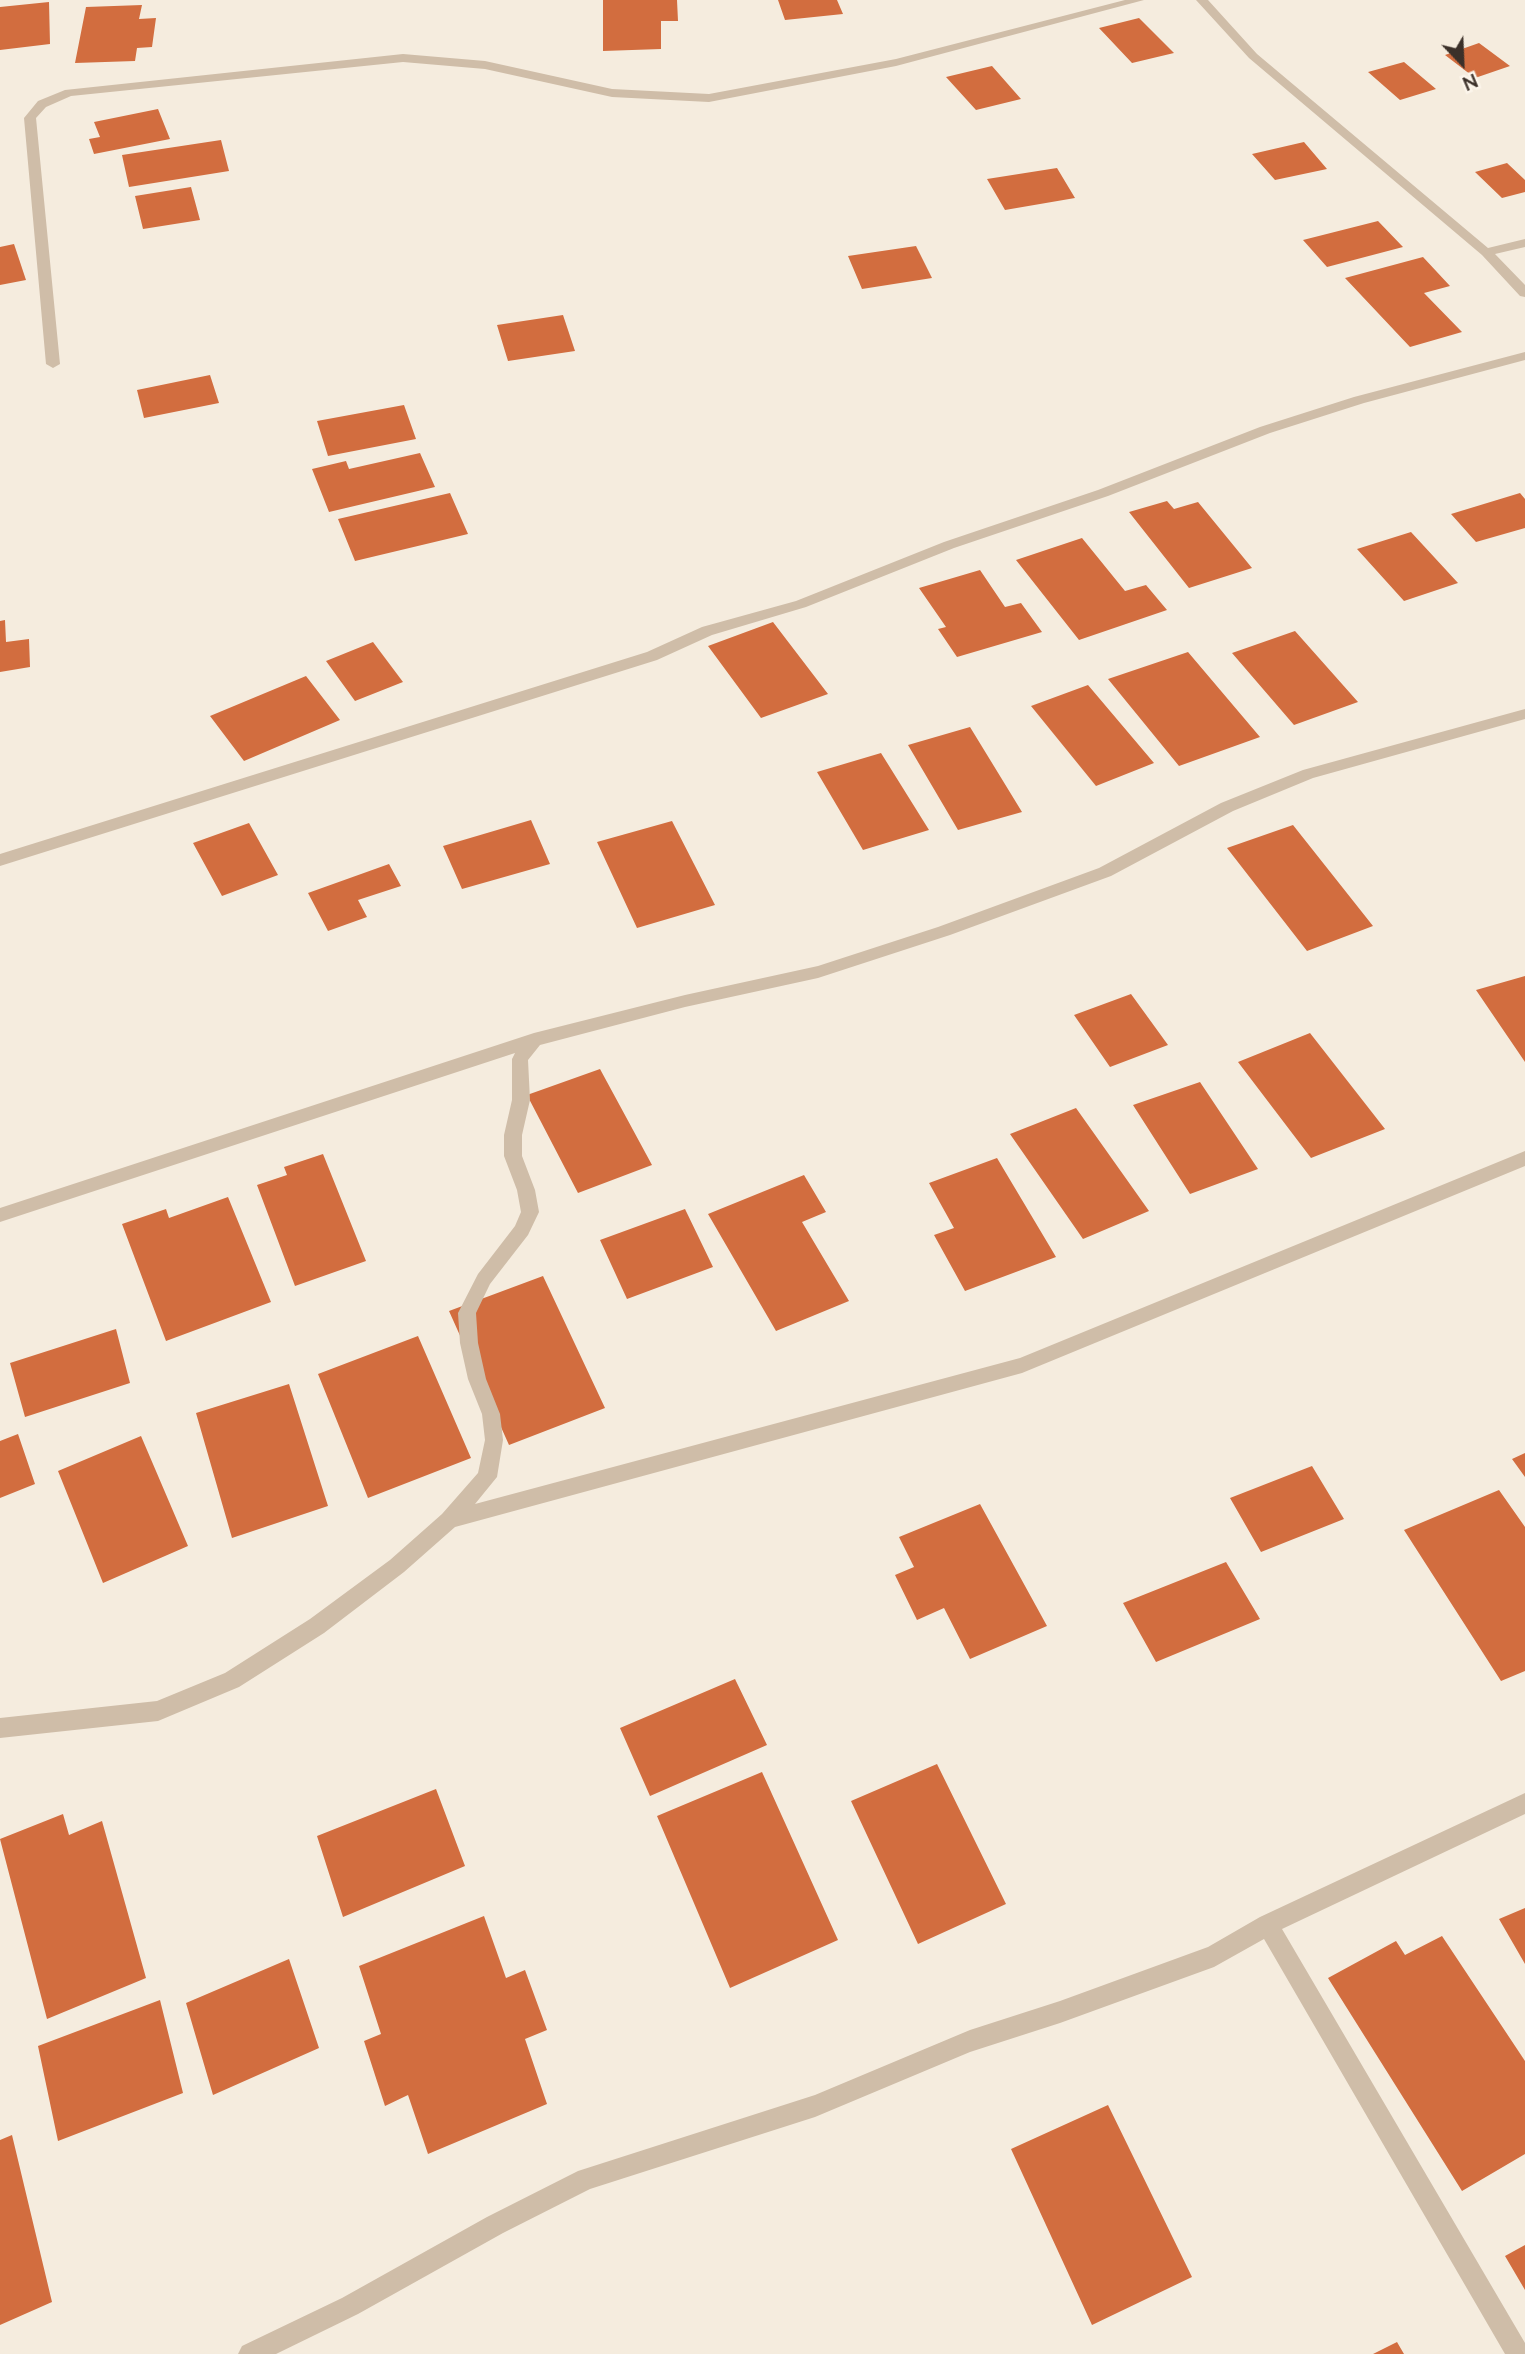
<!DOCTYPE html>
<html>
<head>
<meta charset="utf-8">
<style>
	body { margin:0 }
	#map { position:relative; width:1525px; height:2354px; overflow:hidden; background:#f5ecde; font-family:Mulish,sans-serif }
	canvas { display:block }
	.north { position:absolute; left:1427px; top:28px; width:70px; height:70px; -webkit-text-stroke:5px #fcf5eb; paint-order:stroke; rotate:157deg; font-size:19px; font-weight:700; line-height:28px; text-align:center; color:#3b3029 }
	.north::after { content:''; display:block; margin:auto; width:24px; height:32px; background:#3b3029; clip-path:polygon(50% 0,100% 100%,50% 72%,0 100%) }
</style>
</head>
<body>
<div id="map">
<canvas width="1525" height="2354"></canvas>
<div class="north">N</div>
</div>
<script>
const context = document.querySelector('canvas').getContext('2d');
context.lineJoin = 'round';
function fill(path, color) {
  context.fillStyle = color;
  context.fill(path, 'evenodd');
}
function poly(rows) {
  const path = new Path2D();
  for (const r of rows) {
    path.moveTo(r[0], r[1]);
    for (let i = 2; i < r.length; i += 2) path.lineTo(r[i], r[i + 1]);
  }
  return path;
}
const building = poly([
	[603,0,677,0,678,21,661,21,661,49,603,51],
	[778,0,837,0,843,14,785,20],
	[49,2,50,44,0,50,0,7],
	[142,5,139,19,156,18,152,47,137,48,135,61,75,63,86,7],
	[1139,18,1174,53,1132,63,1099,28],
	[1479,43,1510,66,1475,78,1445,55],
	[1404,62,1436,89,1400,100,1368,72],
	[992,66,1021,99,976,110,946,77],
	[158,109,170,139,94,154,89,139,100,137,94,122],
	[221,140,229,171,129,187,122,155],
	[1304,142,1327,169,1275,180,1252,154],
	[1507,163,1525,180,1525,192,1502,198,1475,172],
	[1057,168,1075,198,1005,210,987,179],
	[191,187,200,220,143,229,135,196],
	[1378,221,1403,247,1327,267,1303,240],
	[14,244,26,280,0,285,0,247],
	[916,246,932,278,862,289,848,256],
	[1423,257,1450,286,1424,293,1462,332,1410,347,1345,278],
	[563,315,575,351,508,361,497,325],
	[210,375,219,403,144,418,137,390],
	[404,405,416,439,328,456,317,421],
	[420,453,435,487,329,512,312,469,346,461,349,469],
	[450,493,468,534,355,561,338,519],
	[1520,493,1525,499,1525,528,1476,542,1451,514],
	[1167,501,1174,509,1198,502,1252,568,1189,588,1129,512],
	[1411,532,1458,583,1404,601,1357,549],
	[1082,538,1125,591,1146,585,1167,610,1079,640,1016,560],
	[980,570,1005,607,1021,603,1042,632,957,657,938,629,946,627,919,588],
	[5,620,6,642,29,639,30,667,0,672,0,621],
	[773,622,828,694,761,718,708,646],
	[1295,631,1358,702,1294,725,1232,653],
	[373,642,403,682,355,701,326,661],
	[1188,652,1260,737,1179,766,1108,679],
	[306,676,340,720,244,761,210,716],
	[1088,685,1154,763,1096,786,1031,706],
	[970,727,1022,812,958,830,908,745],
	[881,753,929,830,863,850,817,772],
	[531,820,550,864,462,889,443,846],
	[672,821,715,905,637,928,597,842],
	[249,823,278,875,222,896,193,843],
	[1293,825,1373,926,1307,951,1227,848],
	[389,864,401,886,358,900,367,917,328,931,308,893],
	[1525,976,1525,1062,1476,990],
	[1131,994,1168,1045,1110,1067,1074,1015],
	[1310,1033,1385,1129,1311,1158,1238,1062],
	[600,1069,652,1165,578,1193,527,1095],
	[1200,1082,1258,1169,1190,1194,1133,1105],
	[1076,1108,1149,1211,1083,1239,1010,1134],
	[323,1154,366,1261,295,1286,257,1185,287,1175,284,1167],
	[997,1158,1056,1257,965,1291,934,1235,954,1228,929,1183],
	[804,1175,826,1212,802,1222,849,1301,776,1331,708,1214],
	[228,1197,271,1302,166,1341,122,1224,166,1209,169,1218],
	[685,1209,713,1267,627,1299,600,1240],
	[543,1276,605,1408,509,1445,449,1311],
	[116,1329,130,1383,25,1417,10,1363],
	[418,1336,471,1458,368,1498,318,1374],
	[289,1384,328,1506,232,1538,196,1413],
	[18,1434,35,1484,0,1498,0,1441],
	[141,1436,188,1546,103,1583,58,1471],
	[1525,1453,1525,1477,1512,1459],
	[1312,1466,1344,1519,1261,1552,1230,1498],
	[1499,1490,1525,1527,1525,1671,1501,1681,1404,1530],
	[980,1504,1047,1626,970,1659,944,1608,917,1620,895,1575,914,1567,899,1537],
	[1226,1562,1260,1619,1156,1662,1123,1603],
	[735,1679,767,1745,650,1796,620,1728],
	[937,1764,1006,1904,918,1944,851,1801],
	[762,1772,838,1940,730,1988,657,1816],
	[436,1789,465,1866,343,1917,317,1836],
	[63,1814,69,1835,102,1821,146,1978,47,2019,0,1839],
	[1525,1908,1525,1964,1499,1919],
	[484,1916,506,1978,525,1970,547,2030,525,2039,547,2104,428,2154,408,2095,385,2106,364,2041,381,2034,359,1966],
	[1442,1936,1525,2061,1525,2154,1462,2191,1328,1978,1396,1941,1405,1955],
	[289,1959,319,2048,213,2095,186,2003],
	[160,2000,183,2093,58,2141,38,2046],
	[1108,2105,1192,2277,1092,2325,1011,2149],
	[12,2135,52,2302,0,2325,0,2140],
	[1525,2245,1525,2290,1505,2256],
	[1397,2342,1404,2354,1373,2354]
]);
const street = poly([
	[1125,0,1144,0,896,66,709,102,612,97,485,69,403,62,71,96,46,107,36,118,60,364,53,368,46,364,24,118,38,101,65,90,403,54,485,61,612,89,709,94,896,59,1125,0],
	[1196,0,1208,0,1257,54,1488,248,1525,239,1525,247,1495,254,1525,285,1525,297,1520,296,1482,255,1249,58,1196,0],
	[1525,352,1525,360,1364,403,1270,433,1108,496,954,548,806,607,712,635,657,660,0,866,0,854,647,652,702,627,796,601,944,542,1098,490,1260,427,1354,397,1525,352],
	[1525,709,1525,719,1313,778,1233,811,1111,876,950,935,818,978,685,1007,540,1045,528,1060,530,1100,522,1135,522,1156,535,1190,539,1212,528,1235,490,1284,476,1313,478,1343,486,1379,500,1414,503,1440,497,1477,475,1504,1020,1358,1525,1151,1525,1166,1022,1373,455,1527,404,1572,324,1633,239,1687,158,1721,0,1738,0,1718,157,1701,225,1673,310,1619,390,1560,442,1514,478,1473,485,1440,482,1414,468,1379,460,1343,458,1313,478,1274,515,1226,521,1212,517,1190,504,1156,504,1135,512,1100,512,1059,515,1053,0,1222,0,1208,534,1033,685,995,818,966,938,927,1099,868,1221,803,1303,770,1525,709],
	[1525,1793,1525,1814,1282,1929,1525,2343,1525,2354,1505,2354,1264,1939,1214,1967,1060,2023,970,2052,815,2117,590,2189,503,2233,358,2314,276,2354,238,2354,242,2346,342,2298,487,2217,578,2171,815,2095,970,2030,1060,2001,1208,1947,1260,1917,1525,1793]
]);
fill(building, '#d26d3f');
fill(street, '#cfbda8');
</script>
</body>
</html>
